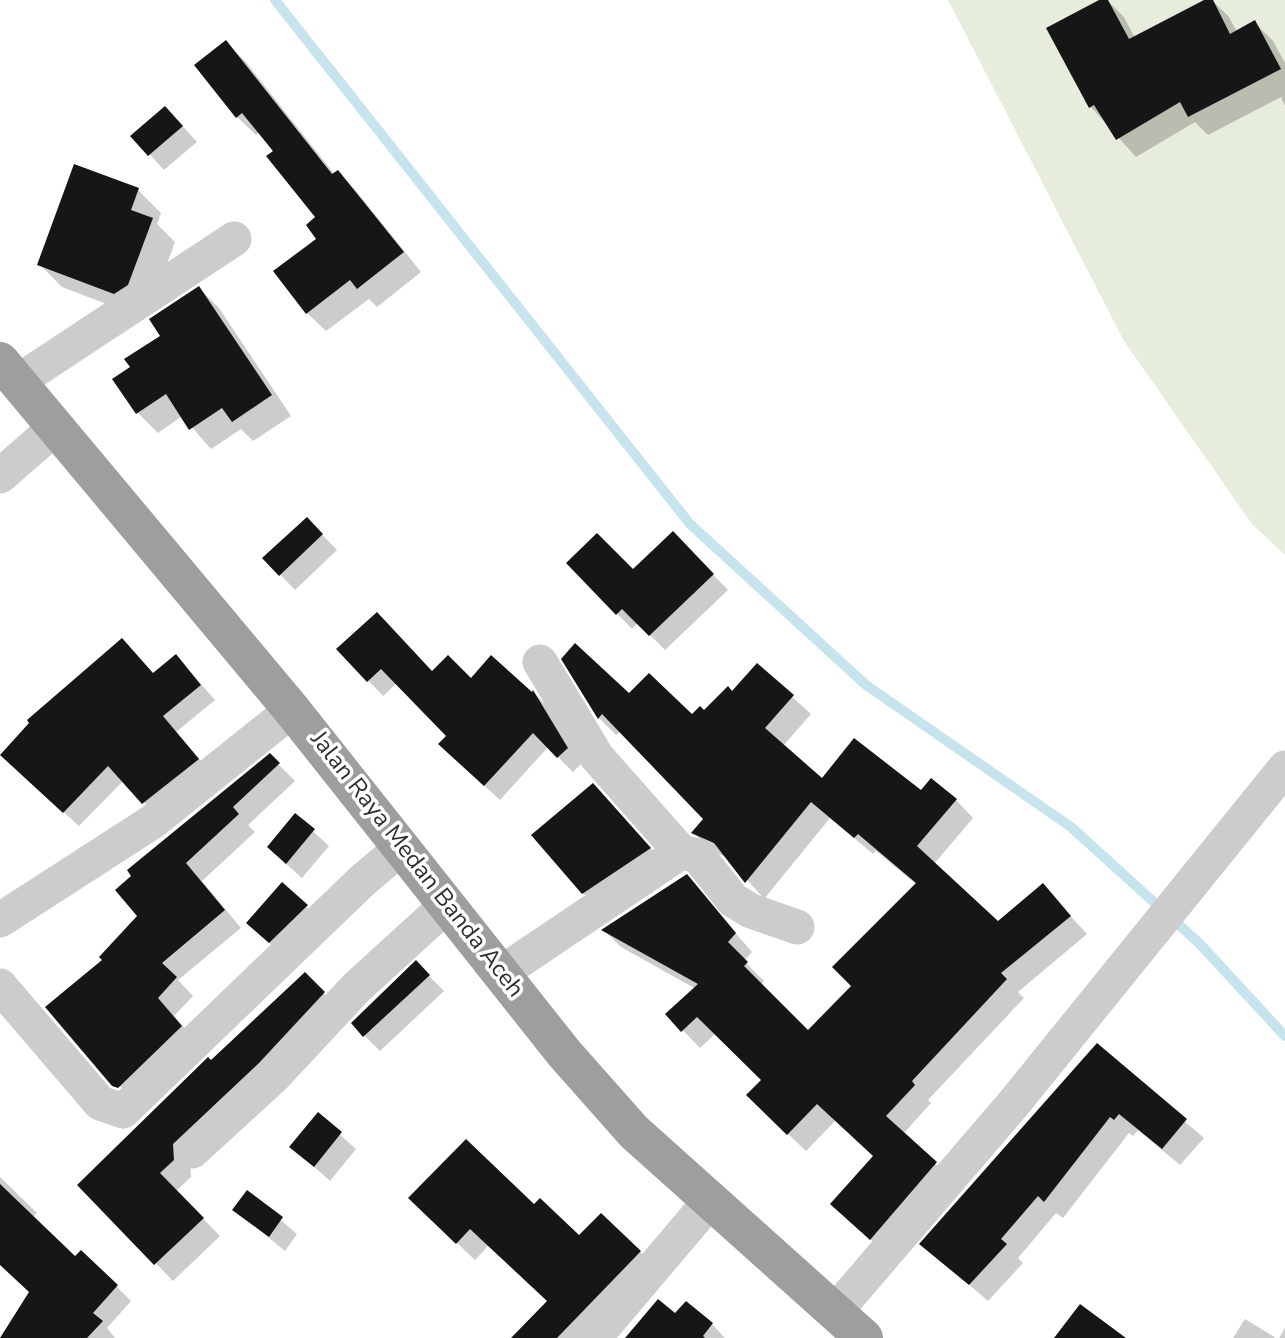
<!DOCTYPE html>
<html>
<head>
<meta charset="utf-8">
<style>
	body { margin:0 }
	canvas { display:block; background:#fff }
</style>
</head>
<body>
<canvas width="1285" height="1338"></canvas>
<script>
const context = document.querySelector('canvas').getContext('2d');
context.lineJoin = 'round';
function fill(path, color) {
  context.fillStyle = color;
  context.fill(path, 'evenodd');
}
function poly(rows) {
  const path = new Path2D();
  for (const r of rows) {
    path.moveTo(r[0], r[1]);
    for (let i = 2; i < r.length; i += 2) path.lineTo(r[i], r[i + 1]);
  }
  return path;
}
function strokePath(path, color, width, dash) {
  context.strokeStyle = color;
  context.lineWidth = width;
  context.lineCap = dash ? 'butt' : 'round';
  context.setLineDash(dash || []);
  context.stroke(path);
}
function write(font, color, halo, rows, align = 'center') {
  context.font = font + ' "Nunito Sans",sans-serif';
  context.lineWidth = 7;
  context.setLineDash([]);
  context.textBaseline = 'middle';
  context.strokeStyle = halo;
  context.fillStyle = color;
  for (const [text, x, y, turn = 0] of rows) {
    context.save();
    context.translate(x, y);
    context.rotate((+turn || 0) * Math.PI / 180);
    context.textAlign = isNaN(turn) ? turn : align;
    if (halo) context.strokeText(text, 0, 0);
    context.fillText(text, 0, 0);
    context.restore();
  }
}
const green = poly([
	[948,0,1285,0,1285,555,1252,524,1124,341]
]);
const shadow = poly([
	[1103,0,1107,0,1124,17,1135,38,1208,0,1212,0,1229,17,1237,32,1255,23,1273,41,1285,63,1285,106,1281,97,1208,135,1195,122,1136,157,1091,107,1048,29],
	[226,43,245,61,335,175,338,172,356,191,421,272,377,307,369,299,326,331,307,313,319,239,317,218,260,132,256,135,237,117],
	[180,123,197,142,164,170,133,136],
	[138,190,161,213,157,224,175,242,151,308,138,316,62,287,39,264],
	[199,288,219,308,291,416,253,441,241,429,211,449,182,416,158,433,138,413,133,367,162,336],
	[307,519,337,550,295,590,265,559],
	[673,534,728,590,665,650,638,623,632,629,568,563,633,572],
	[338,649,433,673,534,693,548,707,582,763,573,772,548,747,500,800,455,759,449,736,397,683,383,696],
	[176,656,215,700,176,732,213,775,158,818,124,780,79,826,17,770,32,723,154,674],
	[564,659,629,696,692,717,733,693,757,665,811,714,783,746,823,780,921,792,956,800,973,818,934,864,998,924,1043,886,1087,934,1018,992,1024,998,928,1100,931,1103,903,1134,954,1181,889,1256,850,1221,875,1157,836,1120,806,1151,766,1113,763,1080,716,1033,700,1048,667,1014,696,989,621,947,604,930,686,876,752,952,744,961,764,981,761,985,808,1033,853,986,917,885,876,851,873,854,830,818,764,899,728,858,711,851,694,833,706,818,621,731,616,735,599,718],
	[270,756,295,781,248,825,255,832,202,881,241,928,178,980,193,996,174,1016,198,1044,131,1103,118,1090,126,1092,127,1089,114,1085,105,960],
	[593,785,672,872,606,916,583,893],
	[295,815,329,846,302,878,284,862],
	[282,885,322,921,285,957,264,938],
	[416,963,444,991,380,1051,364,1035],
	[305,974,341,1011,190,1162,191,1177,176,1191,220,1236,173,1281,80,1185],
	[1097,1046,1204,1138,1180,1165,1138,1130,1133,1136,1129,1133,1063,1218,1056,1213,1018,1258,1023,1263,988,1301,922,1244],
	[318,1115,356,1149,330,1181,291,1146],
	[0,1177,37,1213,32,1218,75,1259,117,1287,131,1301,107,1328,115,1338,0,1338,31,1293,0,1264],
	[248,1192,297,1234,285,1251,234,1209],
	[410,1198,534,1207,579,1238,601,1215,658,1269,591,1338,513,1338,549,1301,489,1245,475,1260],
	[675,1316,712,1324,725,1338,628,1338],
	[1245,1319,1276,1338,1233,1338],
	[1285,1328,1285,1338,1279,1338]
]);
const stream = poly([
	[275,0,690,524,866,685,1071,827,1199,943,1285,1036]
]);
const building = poly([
	[1099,0,1108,0,1129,39,1204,0,1213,0,1230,34,1255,20,1281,69,1188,117,1180,102,1116,140,1094,105,1089,108,1046,28],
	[226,40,332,174,338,170,404,252,357,289,350,280,306,314,273,271,316,239,306,225,315,217,266,156,273,151,242,113,236,118,194,65],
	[165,106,183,126,148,156,130,136],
	[74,164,139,188,131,210,153,218,128,285,114,294,37,265],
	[199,286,272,395,232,422,222,408,189,430,166,394,136,414,112,379,130,367,124,359,160,336,149,319],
	[307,517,323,534,279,576,262,558],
	[673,531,714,574,649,636,622,609,616,615,566,563,597,533,633,569],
	[377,612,432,671,448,655,471,678,491,655,532,692,533,690,568,748,557,758,533,733,484,786,438,744,446,736,381,669,367,682,336,649],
	[122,638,153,673,176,654,201,685,163,716,199,759,142,804,108,766,63,813,0,755,29,723,27,720],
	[575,643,629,693,649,673,692,714,700,706,704,710,728,686,732,691,757,663,794,695,765,728,822,778,854,738,921,790,931,778,957,799,917,846,998,921,1043,883,1071,916,1001,973,1007,979,912,1081,915,1085,886,1116,937,1162,870,1240,830,1204,873,1156,817,1104,787,1135,746,1095,761,1080,697,1017,681,1032,665,1014,698,984,601,930,687,874,736,933,728,942,748,962,744,966,808,1030,851,986,832,967,916,883,858,834,854,838,811,802,745,883,714,843,691,833,703,819,602,714,598,719,561,659],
	[270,753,280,763,233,807,239,814,186,863,225,910,162,963,177,977,158,998,182,1026,118,1088,112,1086,45,1007,102,960,99,957,137,916,115,890,131,876,127,870],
	[593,783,651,848,582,894,531,835],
	[295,813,315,829,286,864,267,847],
	[282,882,308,905,269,943,246,923],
	[416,960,430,975,363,1037,351,1023],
	[305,972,325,992,259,1063,173,1144,174,1160,160,1173,204,1218,154,1265,77,1185,208,1057,211,1060],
	[1097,1043,1187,1119,1162,1149,1119,1114,1114,1120,1110,1117,1044,1202,1038,1196,1001,1239,1007,1244,969,1285,919,1244],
	[318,1112,342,1132,314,1167,289,1147],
	[466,1139,534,1204,540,1198,579,1235,601,1213,641,1251,557,1338,511,1338,547,1301,470,1229,456,1244,408,1198],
	[0,1184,75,1256,81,1250,118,1285,93,1313,103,1321,87,1338,0,1338,29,1292,0,1265],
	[247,1190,283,1217,269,1237,232,1210],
	[658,1299,675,1313,686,1301,713,1323,703,1336,705,1338,625,1338],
	[1080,1304,1126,1338,1054,1338]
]);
const minor = poly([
	[17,382,234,239],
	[0,476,56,427],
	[540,662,597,757,681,852],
	[0,920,152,822,292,710],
	[501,973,681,852,698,856,733,900,751,911,797,927],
	[0,986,100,1103,123,1111,362,881,401,848],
	[192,1151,273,1077,357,987,447,905],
	[834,1313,1014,1103,1285,768],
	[594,1338,710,1201]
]);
const trunk = poly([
	[0,361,292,710,564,1053,634,1132,864,1338]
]);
const streetNames = [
	["Jalan Raya Medan Banda Aceh",416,865,52]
];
fill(green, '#e7eddc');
fill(shadow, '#0003');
strokePath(stream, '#c7e3ed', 10);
fill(building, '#161616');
strokePath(minor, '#ccc', 35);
strokePath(trunk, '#9e9e9e', 38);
write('24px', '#2f2f2f', '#fff', streetNames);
</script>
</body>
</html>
